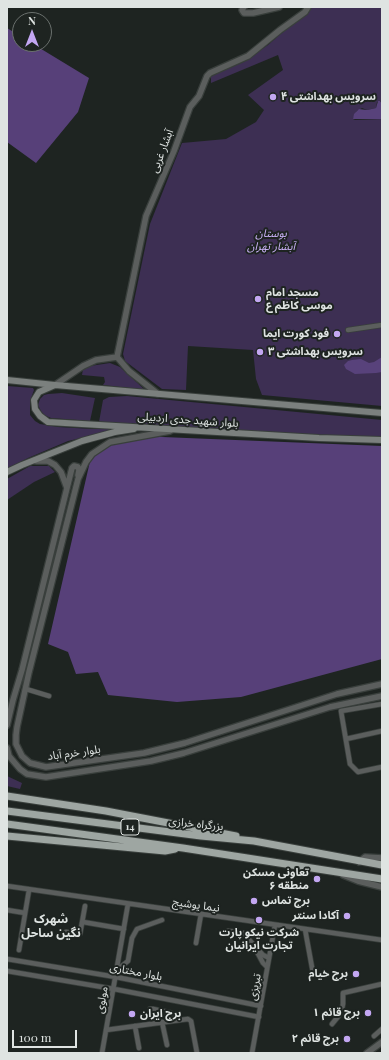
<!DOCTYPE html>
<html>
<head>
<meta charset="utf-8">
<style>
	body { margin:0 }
	#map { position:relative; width:389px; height:1060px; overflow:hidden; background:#1e2421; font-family:"Playfair Display",serif }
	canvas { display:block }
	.frame { position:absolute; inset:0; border:8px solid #dfe4e2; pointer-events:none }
	.north { position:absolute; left:12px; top:12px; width:40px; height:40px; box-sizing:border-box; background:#1e2421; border:1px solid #6b716e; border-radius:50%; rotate:0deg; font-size:11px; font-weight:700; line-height:16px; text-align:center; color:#dfe4e2 }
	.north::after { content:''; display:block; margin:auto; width:14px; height:18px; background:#c3a7f2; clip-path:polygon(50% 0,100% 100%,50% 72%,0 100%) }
	.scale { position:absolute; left:12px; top:1030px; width:65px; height:18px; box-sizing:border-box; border:2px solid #dfe4e2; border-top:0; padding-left:5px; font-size:12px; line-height:14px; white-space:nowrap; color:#dfe4e2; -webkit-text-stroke:3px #1e2421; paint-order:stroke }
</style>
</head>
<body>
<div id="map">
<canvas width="389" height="1060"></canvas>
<div class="frame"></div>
<div class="north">N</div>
<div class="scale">100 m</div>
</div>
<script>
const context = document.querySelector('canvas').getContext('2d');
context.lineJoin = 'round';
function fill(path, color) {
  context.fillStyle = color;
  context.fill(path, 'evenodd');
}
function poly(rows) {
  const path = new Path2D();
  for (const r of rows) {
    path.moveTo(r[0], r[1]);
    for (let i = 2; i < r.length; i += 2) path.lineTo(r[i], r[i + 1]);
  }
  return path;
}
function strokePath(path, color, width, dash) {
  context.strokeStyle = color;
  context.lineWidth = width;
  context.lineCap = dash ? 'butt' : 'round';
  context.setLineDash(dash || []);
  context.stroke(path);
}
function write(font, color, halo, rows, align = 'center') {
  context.font = font + ' "Playfair Display","Noto Sans Arabic",serif';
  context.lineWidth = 4;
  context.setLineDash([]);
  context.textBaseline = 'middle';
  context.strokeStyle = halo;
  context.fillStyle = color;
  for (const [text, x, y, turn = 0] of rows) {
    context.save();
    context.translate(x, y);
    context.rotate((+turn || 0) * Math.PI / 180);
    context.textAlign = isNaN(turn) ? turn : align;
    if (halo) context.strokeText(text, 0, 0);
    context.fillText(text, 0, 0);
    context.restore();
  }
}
const green = poly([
	[311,7,382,7,382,104,380,101,377,102,376,108,367,110,362,108,357,111,353,119,355,120,382,119,382,406,262,395,256,379,253,350,188,346,186,390,162,389,125,361,123,354,150,224,182,143,226,139,256,122,264,110,248,95,283,70,278,55,211,83,211,76,241,63,268,45],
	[110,363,120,367,145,390,103,385,105,382,104,377,82,375,83,369,90,366],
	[7,386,33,388,34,390,30,401,30,415,35,421,40,424,58,427,92,429,132,429,90,436,68,441,28,458,7,469],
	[62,393,95,398,90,421,51,418,44,415,41,411,38,405,40,399,44,395,48,394],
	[127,396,382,420,382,438,321,436,99,422,103,400,109,397],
	[30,466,49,466,55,472,34,482,7,500,7,479],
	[7,776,22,783,20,789,7,786]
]);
const forest = poly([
	[7,28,20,36,20,44,33,44,89,78,78,112,36,163,7,142],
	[138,436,382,446,382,659,241,697,177,702,108,695,98,672,76,674,68,652,48,644,91,457,107,444]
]);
const water = poly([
	[378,101,380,101,382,104,382,119,353,119,354,114,359,109,367,110,376,108],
	[382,357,382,372,376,373,355,374,346,369,344,365,348,361,352,360,361,359,369,363,374,362]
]);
const minor = poly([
	[348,330,382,325],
	[26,689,49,696],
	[382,704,341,711,350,764,358,772,382,767],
	[346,739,382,731],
	[7,886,382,940],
	[7,910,25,913],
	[83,922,124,929],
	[305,929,313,973],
	[228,931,243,933,263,955,269,958],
	[66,932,80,934,85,906],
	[196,943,201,914],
	[19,950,29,890],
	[256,950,263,963,267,967],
	[7,959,116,977,261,1006],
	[117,970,128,961,132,938,137,929,162,920],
	[7,971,114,989,259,1017],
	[150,1009,153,1009,171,1013,175,1020],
	[162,1022,167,1045],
	[332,1024,341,1013,343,1004,343,993,382,984],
	[135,1026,139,1048],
	[106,1030,188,1019,191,1021,197,1053],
	[374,1036,382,1029],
	[102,1053,128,904],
	[252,1053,275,925]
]);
const tertiary = poly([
	[244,7,242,10,244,13,253,13,279,7],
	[117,357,146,216,174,151,190,107,199,96,207,76,210,73,248,56,280,30,305,12,308,7],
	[117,357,129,371,158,394],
	[55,385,83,366,96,360,117,357],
	[170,431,110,442,92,454,86,462,78,479,29,672,17,727,16,735,16,744,22,756,30,763,46,767,144,753,185,743,337,694,382,684],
	[67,488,72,468,74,466,78,467,79,470,78,475],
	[7,725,13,700,22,670,67,488,61,472,55,465,48,461,36,461],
	[7,748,9,756,20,769,27,774,46,777,151,761,184,753,330,707,382,696],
	[359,862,365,857,382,858],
	[343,875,358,881,382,887],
	[367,1053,382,1042]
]);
const secondary = poly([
	[7,380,55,385,382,413],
	[55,385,39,392,34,400,35,409,40,416,48,422,319,438,382,440],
	[7,472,22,465,82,441,115,432,134,429]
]);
const trunk = poly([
	[7,796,106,811,236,836],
	[7,811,201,836,254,841,382,865],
	[7,824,183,848,382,879],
	[7,836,165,851,175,849]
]);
const markers = [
	[273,97,4,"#c3a7f2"],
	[258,299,4,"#c3a7f2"],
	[337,334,4,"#c3a7f2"],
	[260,352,4,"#c3a7f2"],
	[317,879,4,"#c3a7f2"],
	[254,901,4,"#c3a7f2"],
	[347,916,4,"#c3a7f2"],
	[259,920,4,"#c3a7f2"],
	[356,974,4,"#c3a7f2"],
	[368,1013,4,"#c3a7f2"],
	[132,1014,4,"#c3a7f2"],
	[347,1039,4,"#c3a7f2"]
];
const shields = [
	[130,827,18]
];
const shieldNames = [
	["14",130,827]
];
const poiNames = [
	["سرویس بهداشتی ۴",281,97,"left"],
	["مسجد امام",266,293,"left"],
	["موسی کاظم ع",266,306,"left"],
	["فود کورت ایما",329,334],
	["سرویس بهداشتی ۳",268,352,"left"],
	["تعاونی مسکن",309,873],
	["منطقه ۶",309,886],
	["برج تماس",262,901,"left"],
	["آکادا سنتر",339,916],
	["شرکت نیکو پارت",259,933,"center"],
	["تجارت ایرانیان",259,946,"center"],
	["برج خیام",348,974],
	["برج قائم ۱",360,1013],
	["برج ایران",140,1014,"left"],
	["برج قائم ۲",339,1039]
];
const streetNames = [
	["آبشار غربی",162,151,-69],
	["بلوار شهید جدی اردبیلی",188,420,4],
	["بلوار خرم آباد",74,753,-8],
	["بزرگراه خرازی",196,824,6],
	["نیما یوشیج",196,905,8],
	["بلوار مختاری",136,972,11],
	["تبریزی",255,987,-80],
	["مولوی",102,1000,-80]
];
const parkNames = [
	["بوستان",271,234],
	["آبشار تهران",271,247]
];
const neighbourhoodNames = [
	["شهرک",51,919],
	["نگین ساحل",51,933]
];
fill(green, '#3d2f53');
fill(forest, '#574079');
fill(water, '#58427b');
strokePath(minor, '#393f3c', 6);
strokePath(tertiary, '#393f3c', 8);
strokePath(secondary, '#393f3c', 8);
strokePath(trunk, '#393f3c', 9);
strokePath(minor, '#5b5e5d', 4.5);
strokePath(tertiary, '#5b5e5d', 5.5);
strokePath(secondary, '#7b807e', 6);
strokePath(trunk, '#9ea6a2', 7);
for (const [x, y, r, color] of markers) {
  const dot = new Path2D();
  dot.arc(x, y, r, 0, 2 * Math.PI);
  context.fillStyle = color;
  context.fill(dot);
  strokePath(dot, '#1e2421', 1.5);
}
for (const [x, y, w] of shields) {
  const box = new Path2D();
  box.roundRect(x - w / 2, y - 8, w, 16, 3);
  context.fillStyle = '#1e2421';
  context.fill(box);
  strokePath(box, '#dfe4e2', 1);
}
write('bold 10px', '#dfe4e2', null, shieldNames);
write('bold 11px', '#dfe4e2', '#1e2421', poiNames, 'right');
write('11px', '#dfe4e2', '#1e2421', streetNames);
write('italic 11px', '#cdb4fa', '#1e2421', parkNames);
write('bold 12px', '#dfe4e2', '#1e2421', neighbourhoodNames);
</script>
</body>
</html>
